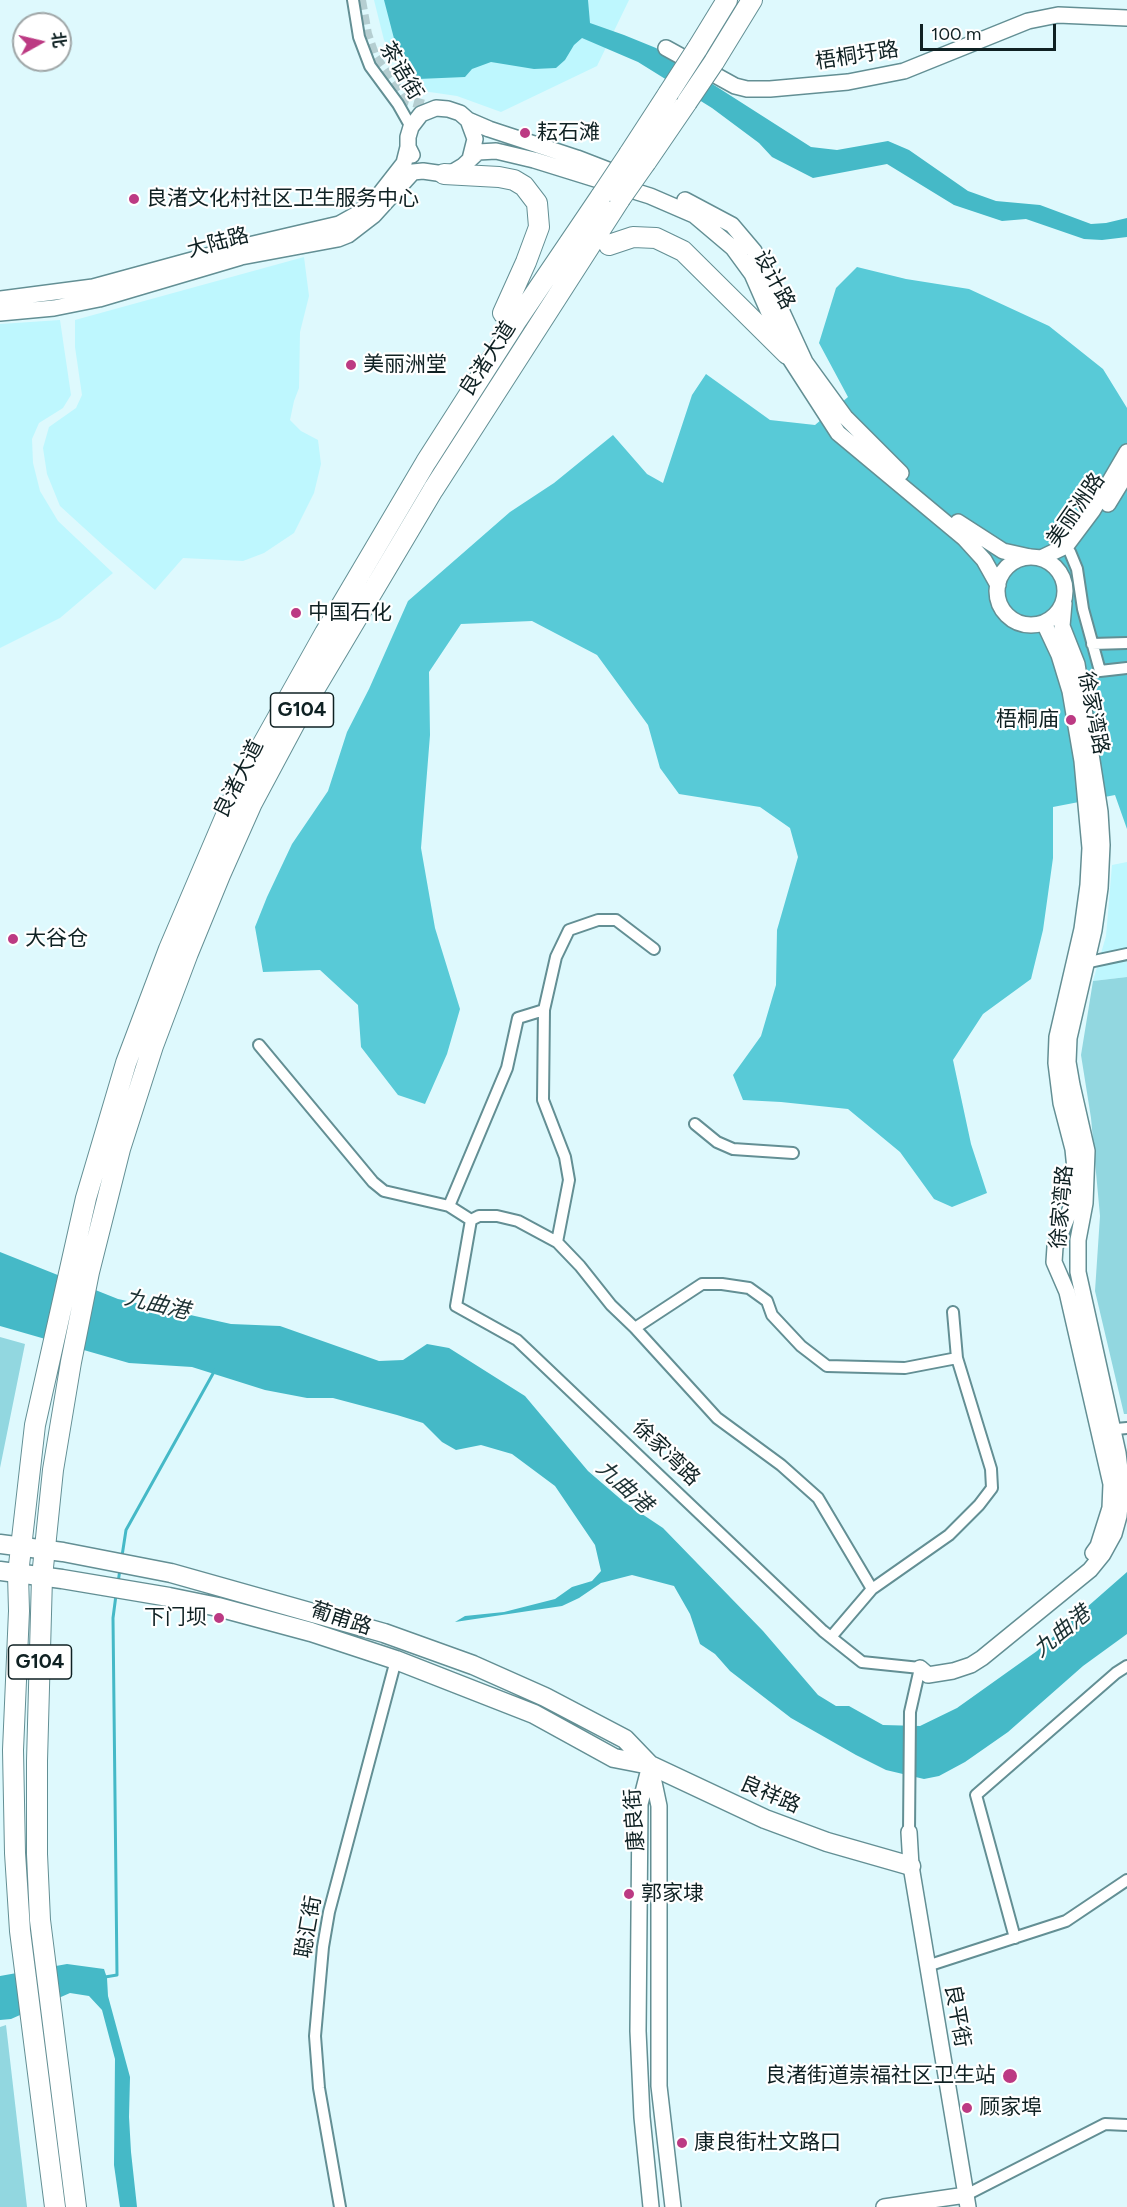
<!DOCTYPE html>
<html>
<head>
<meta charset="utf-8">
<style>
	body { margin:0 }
	#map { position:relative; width:1127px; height:2207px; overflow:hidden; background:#def9fd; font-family:Figtree,"Noto Sans SC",sans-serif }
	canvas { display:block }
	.north { position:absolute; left:12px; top:12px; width:60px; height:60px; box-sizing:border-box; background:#fff; border:2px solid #9fa6a7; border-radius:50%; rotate:82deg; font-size:16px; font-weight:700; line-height:24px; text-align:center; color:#0f2123 }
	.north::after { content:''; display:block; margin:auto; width:21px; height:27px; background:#bc3a83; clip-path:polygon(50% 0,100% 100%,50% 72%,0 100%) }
	.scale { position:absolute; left:920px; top:24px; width:136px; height:27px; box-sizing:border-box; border:3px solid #0f2123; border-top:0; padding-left:8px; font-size:18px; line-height:21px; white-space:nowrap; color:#0f2123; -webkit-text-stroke:4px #fff; paint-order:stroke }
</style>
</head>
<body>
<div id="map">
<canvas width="1127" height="2207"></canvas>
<div class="north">北</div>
<div class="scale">100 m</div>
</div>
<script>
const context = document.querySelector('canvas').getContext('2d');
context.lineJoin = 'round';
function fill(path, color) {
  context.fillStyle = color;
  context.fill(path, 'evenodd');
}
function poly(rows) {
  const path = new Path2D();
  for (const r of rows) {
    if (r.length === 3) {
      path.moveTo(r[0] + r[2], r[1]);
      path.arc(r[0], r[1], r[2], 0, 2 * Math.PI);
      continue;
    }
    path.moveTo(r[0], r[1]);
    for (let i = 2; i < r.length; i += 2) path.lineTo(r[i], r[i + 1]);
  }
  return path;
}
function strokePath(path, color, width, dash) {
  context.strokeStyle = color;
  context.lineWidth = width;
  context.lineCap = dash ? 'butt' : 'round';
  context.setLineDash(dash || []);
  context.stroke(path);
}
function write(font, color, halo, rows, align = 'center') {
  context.font = font + ' Figtree,"Noto Sans SC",sans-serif';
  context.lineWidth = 4.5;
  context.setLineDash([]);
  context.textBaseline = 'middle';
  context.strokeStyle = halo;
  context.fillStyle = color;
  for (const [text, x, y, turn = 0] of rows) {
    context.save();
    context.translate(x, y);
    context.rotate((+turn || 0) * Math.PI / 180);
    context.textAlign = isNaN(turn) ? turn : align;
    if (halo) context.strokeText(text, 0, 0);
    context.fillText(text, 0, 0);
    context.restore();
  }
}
const built = poly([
	[374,0,629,0,597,66,501,112,457,96,409,89,384,40],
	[304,257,309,296,300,332,299,388,294,401,290,420,301,431,318,440,321,464,314,493,294,533,264,553,243,561,183,558,155,590,106,548,60,506,47,474,43,448,49,427,76,408,82,395,75,347,75,320],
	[60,320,71,395,63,408,39,423,32,439,33,463,40,491,58,521,113,573,60,618,0,648,0,324],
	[1127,862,1127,977,1093,981,1106,936,1112,865]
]);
const green = poly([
	[1127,977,1127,1414,1124,1414,1095,1291,1100,1216,1091,1118,1081,1055,1093,981],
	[0,1337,25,1344,0,1468],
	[6,2025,27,2207,0,2207,0,2027]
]);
const forest = poly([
	[857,267,906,279,969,289,1049,326,1103,369,1127,408,1127,829,1115,795,1053,807,1053,858,1043,930,1031,979,983,1014,953,1060,971,1144,987,1193,952,1207,934,1199,900,1152,848,1109,781,1102,743,1100,733,1075,761,1036,776,985,777,930,798,857,790,828,760,807,679,794,660,768,648,725,597,655,532,621,461,624,429,672,430,735,421,848,435,928,460,1009,447,1054,425,1104,398,1095,361,1047,358,1005,320,970,263,972,255,927,267,897,292,844,328,791,347,732,369,689,408,601,510,512,554,483,613,435,647,474,663,483,692,395,706,374,770,420,815,425,848,397,819,343,836,288]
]);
const water = poly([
	[384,0,588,0,590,23,624,35,656,48,811,147,837,150,888,141,909,150,968,191,996,201,1040,205,1091,224,1106,223,1127,218,1127,237,1102,240,1084,239,1026,219,1002,221,954,205,887,164,813,178,772,157,759,143,712,108,638,62,582,38,574,45,565,60,556,68,534,69,491,62,472,69,465,77,418,79,397,50],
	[0,1252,118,1299,231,1324,280,1326,379,1361,403,1360,427,1344,449,1348,525,1396,588,1471,624,1502,663,1528,763,1631,818,1695,836,1706,849,1706,883,1725,920,1726,957,1708,1037,1651,1127,1572,1127,1634,1083,1666,1008,1732,965,1762,939,1776,924,1779,886,1770,856,1755,791,1718,730,1671,715,1654,700,1644,690,1614,674,1586,632,1575,601,1583,579,1598,562,1606,455,1622,465,1616,504,1612,555,1599,572,1587,592,1581,601,1571,595,1545,555,1486,512,1454,481,1445,456,1450,442,1442,423,1423,397,1415,333,1398,307,1398,265,1390,192,1367,129,1363,0,1326],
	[67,1964,104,1969,107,1978,108,1996,130,2077,129,2117,131,2152,137,2207,120,2207,114,2165,115,2059,102,2010,89,1996,70,1993,11,2019,0,2020,0,1976]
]);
const stream = poly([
	[122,1556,126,1530,215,1370],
	[118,1583,120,1569],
	[105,1977,117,1975,113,1618,116,1595]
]);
const streetTunnel = poly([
	[361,0,367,34,375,57,406,100,436,108]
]);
const street = poly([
	[353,0,359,37,370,66,398,104,411,127],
	[1070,552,1077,569,1083,609,1100,671,1127,668],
	[1092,644,1127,643],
	[1080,964,1127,954],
	[259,1045,373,1182,384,1191,449,1206,471,1220,479,1216,497,1216,518,1221,557,1242,580,1266,611,1305,635,1328,717,1418,781,1465,818,1498,872,1589],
	[695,1124,717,1142,733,1149,793,1153],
	[449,1206,507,1068,518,1018,544,1010],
	[471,1220,456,1306,517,1340,823,1631,862,1662,920,1668,910,1712,909,1832],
	[557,1242,569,1180,565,1157,543,1100,544,1010,556,957,569,930,598,920,616,920,654,949],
	[635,1328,702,1284,722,1284,749,1288,767,1301,772,1315,801,1346,827,1366,905,1368,957,1358],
	[1106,1430,1127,1428],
	[831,1637,872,1589,949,1535,979,1505,992,1488,991,1469,957,1358,953,1312],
	[1015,1938,976,1795,1116,1673,1127,1666],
	[927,1966,1066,1921,1127,1880],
	[966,2195,1105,2124,1127,2125],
	[340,2207,319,2088,315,2036,323,1947,329,1912,396,1660]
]);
const secondary = poly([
	[666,48,735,86,747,89,770,89,848,82,904,71,1028,21,1058,15,1127,18],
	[468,120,489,129,577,158,626,177],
	[412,155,408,147,408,137,411,127,421,114,436,108,448,109,460,113,468,120,475,139,470,159],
	[685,200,732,225,754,251,805,362,845,417,901,473],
	[0,299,93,287,236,248,339,224,357,214,379,195,404,163,408,147],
	[0,313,54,308,99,299,241,257,338,239,348,235,374,215,413,172,423,171,444,174,453,172,463,166,478,152,496,151,534,160,650,196,694,215,733,248,752,274,787,354,838,433,964,538,984,560,998,585],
	[1108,504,1127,473],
	[958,522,1003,551,1030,557],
	[1031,591,34],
	[1041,558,1066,546,1093,510,1127,452],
	[1044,623,1059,655,1070,691,1082,761,1090,848,1088,885,1082,929,1057,1037,1056,1063,1061,1103,1073,1149,1075,1169,1072,1205,1055,1247,1054,1262,1067,1292,1111,1484,1110,1508,1098,1546,1093,1553],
	[920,1668,928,1675,953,1671,971,1665,982,1658,1090,1570,1103,1554,1114,1534,1119,1516,1122,1486,1118,1453,1078,1272,1078,1240,1085,1203,1087,1151,1072,1085,1068,1062,1069,1038,1094,930,1100,888,1102,845,1100,812,1077,664,1062,626,1064,603],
	[650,1765,640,1804,638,2031,642,2117,651,2207],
	[651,1768,659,1806,659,2086,673,2207],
	[909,1832,911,1866,968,2207],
	[884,2207,966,2195]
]);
const primary = poly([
	[0,1544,63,1552,171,1573,384,1633,473,1665,545,1697,625,1739,650,1765,765,1819,827,1842,911,1866],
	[0,1571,62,1579,169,1597,218,1607,311,1632,396,1660,534,1714,614,1758,650,1765]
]);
const highway = poly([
	[697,49,727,0],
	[714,62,752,0],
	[629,154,668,94],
	[646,162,687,102],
	[444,174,499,177,514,180,524,186,537,203,539,227,526,262,503,313],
	[609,245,633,237,656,238,683,251,787,354],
	[55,2207,20,1931,15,1853,13,1750,19,1611,18,1574,35,1425,86,1198,126,1063,169,949,236,792,325,633,426,462,515,323,601,196],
	[76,2207,40,1920,37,1854,37,1761,42,1577,53,1470,71,1362,89,1272,120,1149,153,1046,188,953,220,875,252,803,298,717,433,490,620,199]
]);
const highwayBridge = poly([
	[668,94,697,49],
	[687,102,714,62],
	[601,196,629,154],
	[620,199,646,162]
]);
const markers = [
	[525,133,6,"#bc3a83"],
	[134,199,6,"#bc3a83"],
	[351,365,6,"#bc3a83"],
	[296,613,6,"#bc3a83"],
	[1071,720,6,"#bc3a83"],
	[13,939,6,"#bc3a83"],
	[219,1618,6,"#bc3a83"],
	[629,1894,6,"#bc3a83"],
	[1010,2076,8,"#bc3a83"],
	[967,2108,6,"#bc3a83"],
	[682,2143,6,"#bc3a83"]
];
const shields = [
	[302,710,63],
	[40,1662,63]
];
const shieldNames = [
	["G104",302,710],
	["G104",40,1662]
];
const streetNames = [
	["梧桐圩路",857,56,-9],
	["茶语街",401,71,59],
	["大陆路",218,243,-15],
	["设计路",774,280,62],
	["良渚大道",488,359,-57],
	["美丽洲路",1076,510,-55],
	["徐家湾路",1093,713,79],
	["良渚大道",239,779,-63],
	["徐家湾路",1062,1207,-85],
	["徐家湾路",666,1453,44],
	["葡甫路",341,1619,18],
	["良祥路",770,1795,23],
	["康良街",635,1820,-94],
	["聪汇街",309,1927,-80],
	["良平街",957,2016,80]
];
const poiNames = [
	["耘石滩",537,133],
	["良渚文化村社区卫生服务中心",146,199],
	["美丽洲堂",363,365],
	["中国石化",308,613],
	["梧桐庙",1059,720,"right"],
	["大谷仓",25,939],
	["下门坝",207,1618,"right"],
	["郭家埭",641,1894],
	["良渚街道崇福社区卫生站",996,2076,"right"],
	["顾家埠",979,2108],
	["康良街杜文路口",694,2143]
];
const waterNames = [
	["九曲港",157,1305,13],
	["九曲港",624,1487,42],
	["九曲港",1062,1632,-39]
];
fill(built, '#bef7fe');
fill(green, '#92d7e0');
fill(forest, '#58cad7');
fill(water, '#45b9c7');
strokePath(stream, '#45b9c7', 3);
strokePath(streetTunnel, '#b5ced1', 10, [10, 5]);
strokePath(street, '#638f94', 14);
strokePath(secondary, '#638f94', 18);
strokePath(primary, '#638f94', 21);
strokePath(highway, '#638f94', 22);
strokePath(street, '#fff', 10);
strokePath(secondary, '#fff', 15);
strokePath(primary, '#fff', 18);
strokePath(highway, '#fff', 20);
strokePath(highwayBridge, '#638f94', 22, []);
strokePath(highwayBridge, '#fff', 20);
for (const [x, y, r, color] of markers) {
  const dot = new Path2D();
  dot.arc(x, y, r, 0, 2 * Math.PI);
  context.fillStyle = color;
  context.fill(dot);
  strokePath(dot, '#fff', 2);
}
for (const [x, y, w] of shields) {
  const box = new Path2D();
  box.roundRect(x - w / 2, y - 17, w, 34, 4.5);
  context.fillStyle = '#fff';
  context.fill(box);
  strokePath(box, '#0f2123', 1.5);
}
write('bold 20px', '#0f2123', null, shieldNames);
write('21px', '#0f2123', '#fff', streetNames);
write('21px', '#0f2123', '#fff', poiNames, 'left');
write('italic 22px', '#1d3234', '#fff', waterNames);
</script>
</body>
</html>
